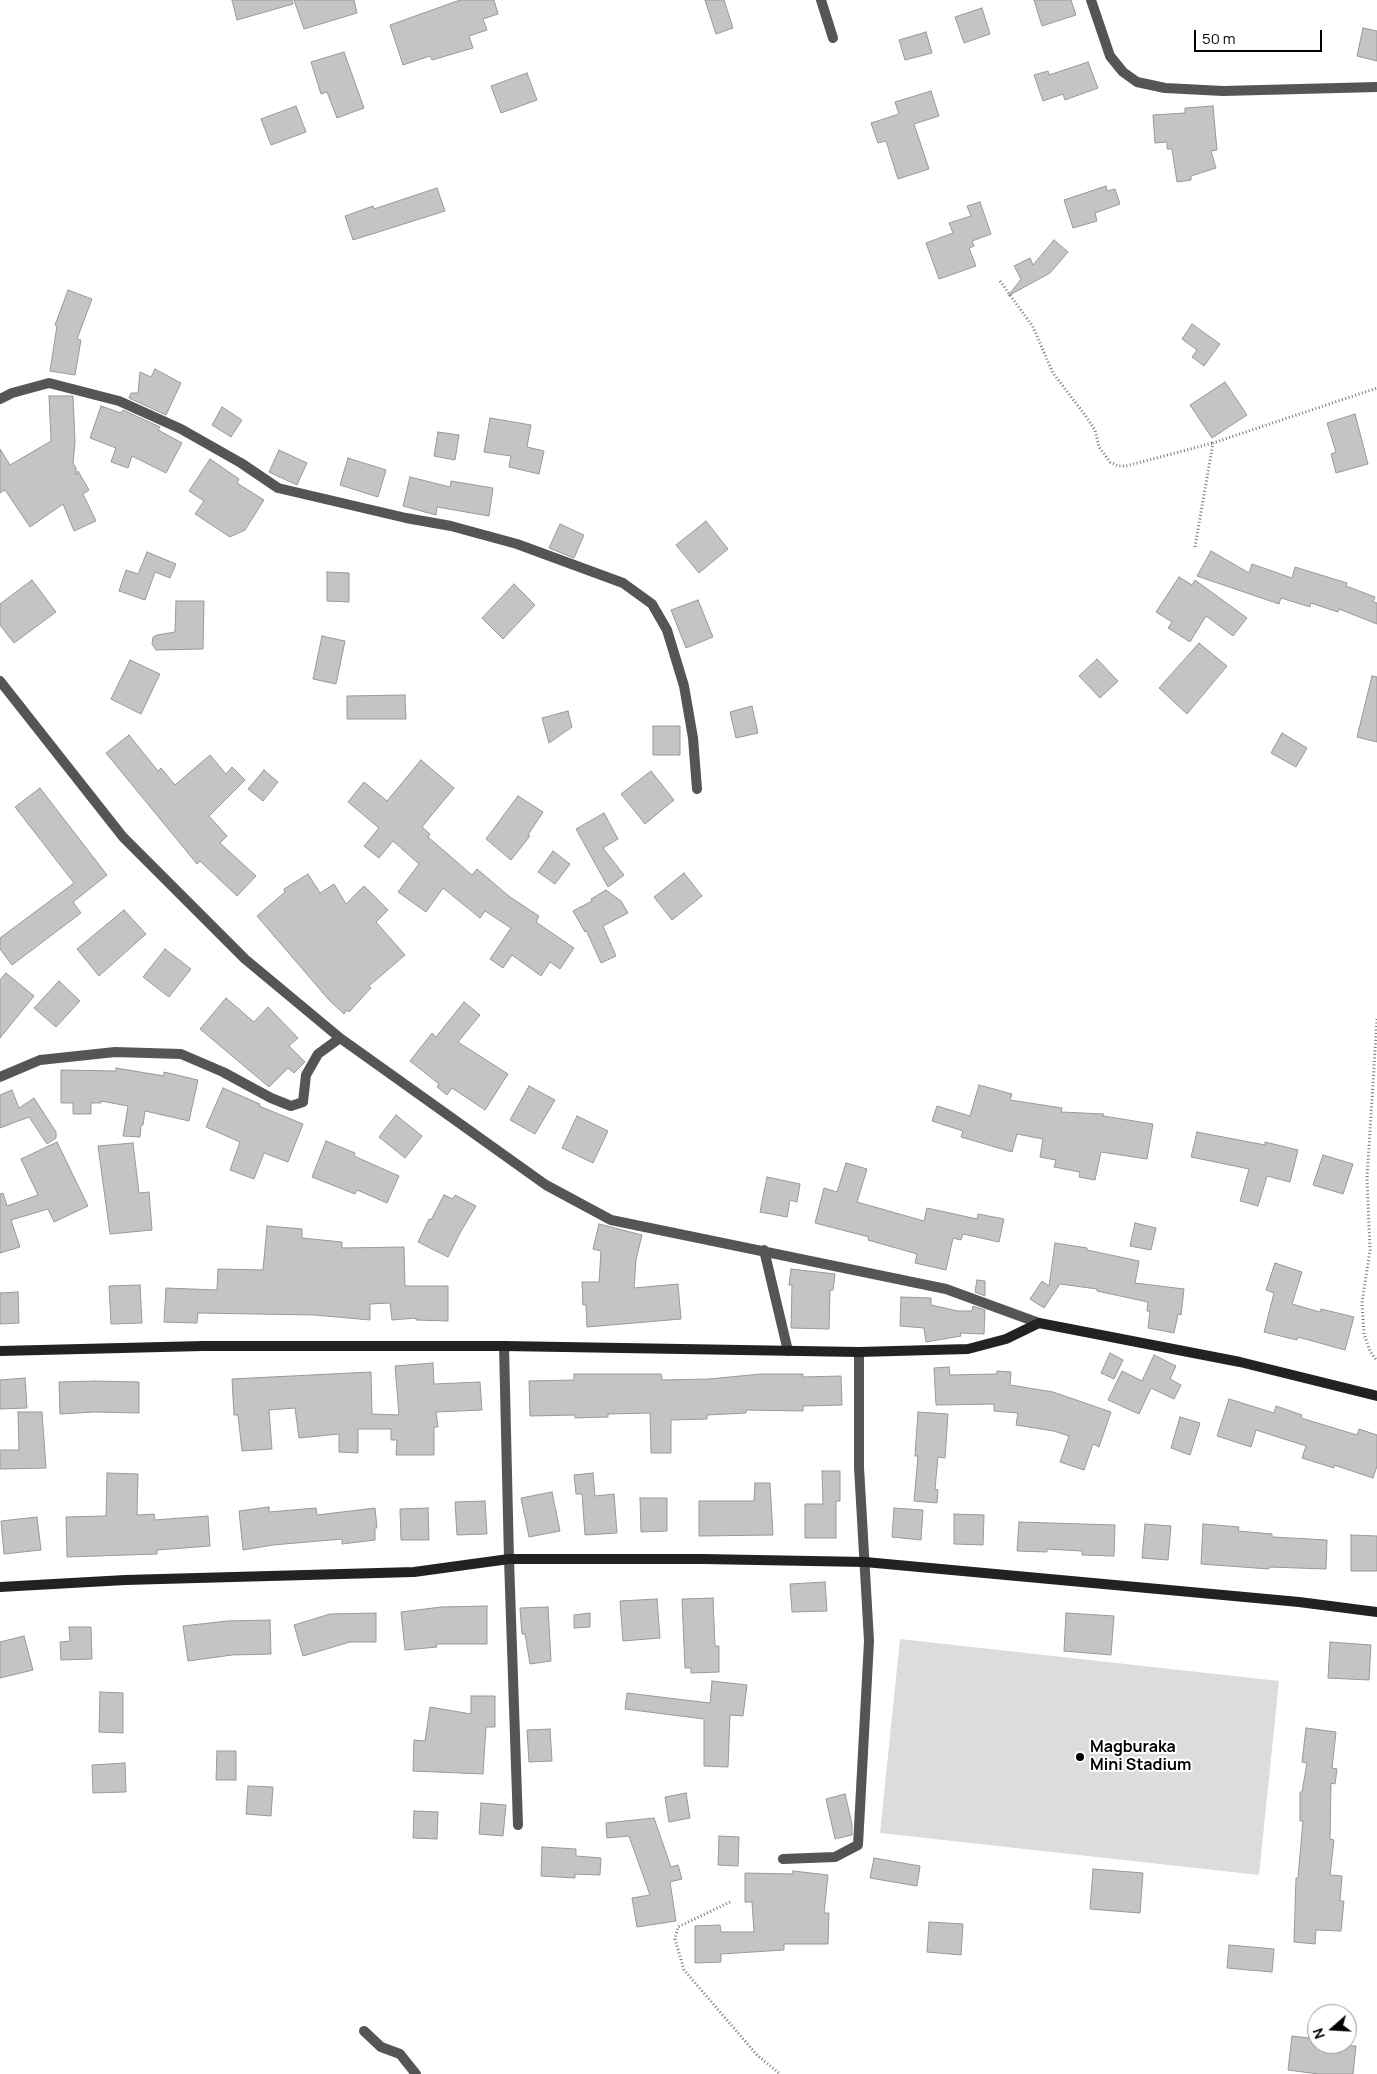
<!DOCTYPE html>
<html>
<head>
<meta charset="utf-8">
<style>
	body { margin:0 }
	#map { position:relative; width:1377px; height:2074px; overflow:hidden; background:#fff; font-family:Manrope,sans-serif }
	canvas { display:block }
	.north { position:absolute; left:1307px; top:2004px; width:50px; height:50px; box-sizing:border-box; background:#fff; border:1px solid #999; border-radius:50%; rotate:251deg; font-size:14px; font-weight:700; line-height:20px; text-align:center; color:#000 }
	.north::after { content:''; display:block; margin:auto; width:18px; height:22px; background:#000; clip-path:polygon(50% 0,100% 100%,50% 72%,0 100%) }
	.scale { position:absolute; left:1194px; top:30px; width:128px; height:22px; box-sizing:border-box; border:2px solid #000; border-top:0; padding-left:6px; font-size:15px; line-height:18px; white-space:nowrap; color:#000; -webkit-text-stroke:4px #fff; paint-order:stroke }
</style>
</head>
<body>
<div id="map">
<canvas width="1377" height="2074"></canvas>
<div class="north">N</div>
<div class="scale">50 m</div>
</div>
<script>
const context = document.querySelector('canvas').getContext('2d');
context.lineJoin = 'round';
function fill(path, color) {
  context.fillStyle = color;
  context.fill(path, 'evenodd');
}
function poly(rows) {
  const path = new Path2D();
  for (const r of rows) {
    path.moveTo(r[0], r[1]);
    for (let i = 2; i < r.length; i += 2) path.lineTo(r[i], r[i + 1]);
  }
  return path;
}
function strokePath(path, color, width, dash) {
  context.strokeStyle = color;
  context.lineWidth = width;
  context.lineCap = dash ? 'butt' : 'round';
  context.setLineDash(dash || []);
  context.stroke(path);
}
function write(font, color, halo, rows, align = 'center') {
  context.font = font + ' Manrope,sans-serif';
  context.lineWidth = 4;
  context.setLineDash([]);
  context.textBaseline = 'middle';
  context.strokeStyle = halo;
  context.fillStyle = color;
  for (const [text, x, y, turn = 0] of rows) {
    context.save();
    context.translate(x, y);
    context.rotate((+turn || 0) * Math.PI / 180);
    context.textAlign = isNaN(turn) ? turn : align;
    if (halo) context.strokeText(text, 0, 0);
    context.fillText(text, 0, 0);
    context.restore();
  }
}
const green = poly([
	[900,1639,1279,1681,1259,1875,880,1833]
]);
const building = poly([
	[232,0,292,0,293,4,237,20,232,0],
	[294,0,354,0,357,13,304,29,294,0],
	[460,0,494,0,498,14,483,19,487,30,469,36,473,48,432,60,430,56,403,65,390,25,460,0],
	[705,0,724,0,733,28,716,34,705,0],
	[1034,0,1071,0,1076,15,1042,26,1034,0],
	[982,8,990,34,964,43,955,17,982,8],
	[1363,28,1377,31,1377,61,1357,56,1363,28],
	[926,32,932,53,905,60,899,40,926,32],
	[344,52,364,108,337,118,327,92,321,94,311,62,344,52],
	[1088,62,1098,88,1065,100,1063,94,1043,101,1034,75,1048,71,1049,75,1088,62],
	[527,73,537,100,501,113,491,86,527,73],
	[931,91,939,116,914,124,929,169,898,179,886,141,878,143,871,123,899,114,895,102,931,91],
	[296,106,306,132,271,145,261,119,296,106],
	[1213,106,1217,150,1211,151,1216,168,1191,176,1191,180,1177,182,1172,149,1167,149,1167,142,1155,143,1153,115,1185,113,1185,108,1213,106],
	[1106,186,1107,191,1115,189,1120,204,1095,213,1097,221,1073,228,1064,200,1106,186],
	[437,188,445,211,353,240,345,216,373,206,374,209,437,188],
	[980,202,991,234,972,241,974,246,969,248,976,266,939,279,926,243,953,233,949,223,971,216,967,206,980,202],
	[1054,240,1068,252,1050,273,1008,296,1021,279,1014,266,1030,258,1033,265,1054,240],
	[68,290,92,299,77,339,81,340,75,375,50,371,57,326,55,325,68,290],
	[1192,324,1220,344,1204,366,1192,357,1197,350,1182,339,1192,324],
	[155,369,181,383,166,415,129,398,131,393,138,393,140,372,151,377,155,369],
	[1225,382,1247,415,1212,438,1190,405,1225,382],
	[49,396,73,396,75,442,73,463,76,468,76,475,78,471,89,490,83,494,96,521,74,531,63,504,30,527,5,490,0,493,0,449,10,465,51,441,49,396],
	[101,406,121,413,123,410,160,427,158,430,182,443,166,473,132,456,128,468,111,462,116,448,90,438,101,406],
	[222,407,242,420,231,437,212,425,222,407],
	[1355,414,1368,464,1336,473,1331,454,1336,452,1327,423,1355,414],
	[490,418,531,425,527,447,544,451,539,474,509,467,511,456,484,452,490,418],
	[438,432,459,435,455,460,434,456,438,432],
	[279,450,307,463,297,485,269,472,279,450],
	[348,458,386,470,378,497,340,485,348,458],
	[210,459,239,479,237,483,264,500,245,530,230,537,195,514,204,501,189,491,210,459],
	[410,477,450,487,451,481,493,488,489,516,437,507,436,515,403,506,410,477],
	[706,521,728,549,699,573,676,545,706,521],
	[560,524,584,535,574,558,549,548,560,524],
	[1211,551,1249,573,1252,564,1292,578,1295,567,1347,583,1346,586,1375,597,1373,602,1377,603,1377,624,1339,609,1338,612,1311,603,1310,607,1281,598,1279,604,1197,576,1211,551],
	[147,552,176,564,170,578,155,572,145,600,119,591,126,570,138,574,147,552],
	[327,572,349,573,349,602,327,601,327,572],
	[1179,577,1192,585,1195,580,1247,618,1233,636,1206,616,1190,642,1168,628,1172,622,1156,612,1179,577],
	[32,580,56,612,14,643,0,625,0,604,32,580],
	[514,584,535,605,503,639,482,618,514,584],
	[698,600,713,637,686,648,671,610,698,600],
	[176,601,204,601,203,649,156,650,152,644,153,637,157,635,175,632,176,601],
	[322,636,345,641,336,684,313,679,322,636],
	[1199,643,1227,666,1187,714,1159,688,1199,643],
	[1097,659,1118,681,1100,698,1079,676,1097,659],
	[130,660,160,674,141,714,111,699,130,660],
	[1372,676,1377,677,1377,742,1357,737,1372,676],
	[405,695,406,719,347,719,347,696,405,695],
	[752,706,758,733,736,738,730,712,752,706],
	[568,711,572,727,549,743,542,718,568,711],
	[653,726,680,726,680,755,653,755,653,726],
	[1282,733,1307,748,1296,767,1271,753,1282,733],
	[129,735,158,771,161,768,175,785,210,755,226,774,232,767,245,780,209,816,227,836,220,843,256,876,237,896,200,861,197,864,106,753,129,735],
	[421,760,454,788,422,827,430,834,428,837,472,875,477,869,510,897,539,916,536,922,574,948,560,969,550,962,541,976,512,955,503,968,490,959,511,928,485,911,480,918,443,888,426,912,398,892,419,864,393,841,379,858,364,846,379,828,348,802,364,782,387,801,421,760],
	[264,770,278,782,263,801,248,789,264,770],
	[651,771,674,800,645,824,621,794,651,771],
	[40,788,107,875,73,902,81,913,12,965,0,949,0,938,74,883,15,807,40,788],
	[518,796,543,812,528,835,530,836,511,860,486,839,518,796],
	[604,813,618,839,603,848,624,875,608,887,576,829,604,813],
	[553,851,570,864,555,884,538,872,553,851],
	[684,873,702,896,672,920,654,897,684,873],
	[308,874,320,893,334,884,346,904,364,886,388,910,376,922,405,955,369,986,371,988,349,1012,347,1010,344,1014,329,1000,257,916,285,892,284,889,308,874],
	[606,890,621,901,628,913,603,926,616,956,601,963,586,930,585,932,573,911,592,901,591,899,606,890],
	[124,910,146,934,99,976,77,949,124,910],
	[165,949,191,969,169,997,143,977,165,949],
	[6,973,34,996,0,1038,0,980,6,973],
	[59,981,80,1001,56,1027,34,1008,59,981],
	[226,998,254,1022,268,1007,298,1038,289,1046,305,1062,294,1073,288,1068,269,1087,200,1029,226,998],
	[464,1002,480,1015,458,1042,508,1074,485,1110,452,1088,447,1095,437,1087,439,1084,410,1061,432,1033,436,1037,464,1002],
	[116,1068,164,1076,164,1072,198,1080,189,1121,145,1111,143,1125,141,1125,140,1137,123,1136,128,1106,101,1101,101,1103,91,1103,91,1114,73,1114,73,1103,61,1103,61,1070,116,1071,116,1068],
	[979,1085,1012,1094,1010,1100,1062,1108,1061,1112,1104,1114,1103,1116,1153,1124,1147,1159,1101,1152,1095,1180,1079,1177,1080,1172,1054,1167,1056,1160,1040,1157,1043,1139,1017,1134,1012,1152,961,1137,963,1131,932,1121,937,1106,970,1116,979,1085],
	[529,1086,555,1100,535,1134,510,1120,529,1086],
	[223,1088,260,1104,259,1106,303,1124,288,1162,264,1153,254,1179,230,1170,240,1142,206,1127,223,1088],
	[12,1090,19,1108,34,1098,56,1132,56,1138,47,1144,29,1117,0,1128,0,1095,12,1090],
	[396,1115,422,1136,405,1158,379,1137,396,1115],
	[577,1116,608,1131,593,1163,562,1148,577,1116],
	[1197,1132,1265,1145,1265,1142,1298,1150,1290,1182,1267,1176,1258,1206,1240,1201,1249,1169,1191,1157,1197,1132],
	[326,1141,355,1153,354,1156,399,1176,387,1203,357,1190,355,1194,312,1177,326,1141],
	[57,1142,88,1206,54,1222,48,1209,11,1220,20,1247,0,1253,0,1194,3,1193,7,1206,38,1195,21,1159,57,1142],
	[133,1143,139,1193,149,1192,152,1230,110,1234,98,1146,133,1143],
	[1323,1155,1353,1164,1343,1194,1313,1185,1323,1155],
	[846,1163,867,1169,857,1202,924,1221,927,1208,977,1219,978,1214,1004,1219,999,1242,963,1234,961,1240,953,1238,946,1270,915,1263,917,1254,868,1240,869,1237,815,1223,824,1188,837,1192,846,1163],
	[767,1177,800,1184,797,1202,790,1200,787,1217,760,1212,767,1177],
	[444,1195,453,1199,455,1195,476,1206,460,1233,448,1257,418,1242,429,1219,431,1220,444,1195],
	[1135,1223,1156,1228,1151,1250,1130,1246,1135,1223],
	[599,1224,642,1235,636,1260,634,1288,678,1284,681,1319,587,1327,586,1305,583,1305,582,1282,599,1282,601,1251,593,1249,599,1224],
	[267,1226,302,1229,302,1238,342,1242,342,1248,404,1247,405,1286,448,1286,448,1321,416,1320,416,1318,392,1320,390,1303,370,1304,370,1320,315,1315,198,1313,197,1323,164,1322,166,1288,217,1290,218,1269,263,1270,267,1226],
	[1055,1243,1087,1248,1087,1250,1139,1261,1135,1283,1184,1289,1181,1315,1178,1314,1174,1333,1148,1328,1150,1311,1147,1311,1148,1302,1097,1291,1097,1289,1060,1284,1044,1308,1030,1299,1042,1281,1049,1286,1055,1243],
	[1275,1263,1302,1272,1292,1304,1320,1312,1321,1309,1354,1317,1345,1350,1298,1337,1297,1340,1264,1332,1274,1293,1266,1290,1275,1263],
	[791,1269,835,1274,833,1290,830,1290,829,1329,791,1328,792,1285,789,1285,791,1269],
	[977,1280,985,1281,985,1296,975,1292,977,1280],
	[140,1285,142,1323,111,1324,109,1286,140,1285],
	[18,1292,19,1323,0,1324,0,1293,18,1292],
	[901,1297,931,1298,931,1305,958,1311,972,1311,973,1306,985,1310,984,1334,960,1333,961,1336,926,1342,924,1328,900,1326,901,1297],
	[1110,1353,1123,1360,1114,1379,1101,1373,1110,1353],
	[1154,1355,1176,1366,1170,1379,1181,1385,1174,1399,1151,1388,1139,1414,1108,1400,1122,1371,1142,1381,1154,1355],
	[433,1363,434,1384,480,1382,482,1410,436,1412,438,1427,434,1427,434,1455,396,1455,397,1440,391,1440,391,1429,358,1429,358,1453,339,1452,339,1434,299,1438,295,1408,269,1410,272,1449,242,1451,238,1415,234,1415,232,1379,371,1372,372,1414,399,1415,395,1366,433,1363],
	[949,1367,950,1375,997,1374,997,1371,1011,1372,1010,1385,1053,1392,1111,1412,1099,1447,1093,1444,1084,1470,1060,1462,1069,1436,1054,1431,1016,1425,1018,1413,994,1411,994,1404,936,1405,934,1368,949,1367],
	[574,1374,661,1374,662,1380,709,1379,761,1374,803,1374,803,1377,841,1376,842,1405,803,1406,803,1411,746,1410,746,1413,707,1415,707,1419,671,1420,671,1453,651,1453,650,1413,608,1414,608,1417,575,1418,575,1415,530,1416,529,1381,574,1380,574,1374],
	[25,1378,27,1408,0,1409,0,1380,25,1378],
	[95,1381,139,1382,139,1413,94,1412,60,1414,59,1382,95,1381],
	[1229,1399,1274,1413,1276,1406,1302,1415,1301,1418,1357,1435,1359,1429,1377,1435,1377,1466,1373,1478,1334,1465,1334,1468,1302,1458,1306,1446,1256,1430,1251,1447,1217,1436,1229,1399],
	[18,1412,42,1412,46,1468,0,1469,0,1450,19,1450,18,1412],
	[918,1412,948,1414,945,1458,938,1457,935,1489,938,1490,937,1503,914,1501,918,1456,915,1456,918,1412],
	[1180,1417,1200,1423,1190,1455,1171,1448,1180,1417],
	[822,1471,840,1471,840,1501,836,1501,836,1538,805,1538,805,1504,823,1504,822,1471],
	[107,1473,138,1474,137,1515,154,1514,155,1520,208,1516,210,1546,157,1550,157,1554,67,1557,66,1517,106,1516,107,1473],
	[593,1473,595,1496,614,1494,617,1533,585,1535,582,1494,576,1494,574,1475,593,1473],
	[755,1483,770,1483,773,1535,699,1536,699,1501,754,1501,755,1483],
	[552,1492,560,1531,529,1537,521,1498,552,1492],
	[640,1498,667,1498,667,1531,641,1532,640,1498],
	[485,1501,487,1534,457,1535,455,1502,485,1501],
	[269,1507,269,1512,316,1508,317,1515,375,1508,377,1528,375,1528,375,1540,342,1544,342,1539,273,1545,243,1550,239,1511,269,1507],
	[428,1508,429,1540,401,1540,400,1509,428,1508],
	[894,1508,923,1510,921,1540,892,1537,894,1508],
	[954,1514,984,1515,983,1545,954,1544,954,1514],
	[37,1517,41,1550,4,1554,1,1521,37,1517],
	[1019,1522,1115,1525,1114,1556,1082,1555,1082,1551,1047,1549,1047,1552,1017,1551,1019,1522],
	[1145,1524,1171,1526,1168,1560,1142,1558,1145,1524],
	[1203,1524,1239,1527,1238,1531,1272,1534,1272,1537,1327,1540,1326,1569,1269,1567,1269,1569,1201,1564,1203,1524],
	[1351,1535,1377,1536,1377,1571,1351,1571,1351,1535],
	[825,1582,827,1611,792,1612,790,1584,825,1582],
	[713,1598,715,1646,719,1646,719,1672,691,1673,691,1668,685,1668,682,1599,713,1598],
	[657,1599,660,1638,623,1641,620,1601,657,1599],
	[487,1606,487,1644,436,1644,437,1647,405,1650,401,1612,441,1607,487,1606],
	[548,1607,551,1661,530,1664,525,1634,522,1634,520,1608,548,1607],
	[376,1613,376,1642,350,1642,303,1656,294,1625,330,1614,376,1613],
	[590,1613,590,1627,574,1628,574,1615,590,1613],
	[1066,1613,1114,1616,1111,1655,1064,1651,1066,1613],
	[270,1620,271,1654,232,1655,188,1661,183,1626,227,1621,270,1620],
	[69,1627,91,1627,92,1659,61,1660,60,1642,70,1641,69,1627],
	[24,1636,33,1670,0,1678,0,1642,24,1636],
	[1330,1642,1371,1645,1369,1680,1328,1678,1330,1642],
	[712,1681,747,1685,743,1716,730,1715,728,1767,704,1766,704,1719,625,1709,627,1693,710,1703,712,1681],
	[100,1692,123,1693,123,1733,99,1732,100,1692],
	[471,1696,495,1696,495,1727,486,1727,483,1774,413,1771,414,1740,425,1741,430,1707,471,1714,471,1696],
	[1306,1728,1336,1732,1332,1768,1337,1769,1335,1784,1331,1783,1330,1839,1334,1840,1330,1875,1342,1876,1340,1901,1344,1901,1341,1931,1316,1930,1315,1944,1294,1942,1296,1878,1298,1878,1303,1821,1300,1821,1300,1792,1302,1792,1307,1763,1302,1762,1306,1728],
	[550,1729,552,1761,529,1762,527,1730,550,1729],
	[217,1751,236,1751,236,1780,216,1780,217,1751],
	[125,1763,126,1792,93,1793,92,1765,125,1763],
	[248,1786,273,1787,271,1816,246,1814,248,1786],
	[686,1793,690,1818,669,1822,665,1797,686,1793],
	[845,1794,852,1824,852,1835,835,1839,826,1799,845,1794],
	[481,1803,506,1805,503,1836,479,1834,481,1803],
	[414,1811,438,1812,437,1839,413,1838,414,1811],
	[654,1818,671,1867,678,1865,682,1879,670,1882,676,1921,637,1927,632,1898,650,1895,629,1836,607,1838,606,1823,654,1818],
	[719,1836,739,1837,738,1866,718,1865,719,1836],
	[542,1847,576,1849,576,1856,601,1858,600,1875,575,1874,575,1878,541,1876,542,1847],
	[874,1858,920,1866,917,1886,870,1878,874,1858],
	[1093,1869,1143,1873,1140,1913,1090,1909,1093,1869],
	[793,1871,828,1875,824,1913,829,1913,828,1944,784,1944,784,1950,721,1954,721,1962,695,1963,695,1926,720,1925,721,1932,754,1932,752,1902,745,1902,745,1873,793,1874,793,1871],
	[929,1922,963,1924,961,1955,927,1952,929,1922],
	[1229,1945,1274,1949,1272,1972,1227,1968,1229,1945],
	[1292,2036,1317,2039,1317,2044,1356,2046,1353,2074,1318,2074,1288,2070,1292,2036]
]);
const path = poly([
	[1000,281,1033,327,1053,373,1085,415,1095,430,1099,447,1110,462,1118,466,1126,466,1213,443],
	[1195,547,1213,443,1377,388],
	[1377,1019,1367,1178,1370,1250,1362,1303,1364,1334,1370,1351,1377,1361],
	[730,1902,678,1927,675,1939,684,1970,757,2055,780,2074]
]);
const street = poly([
	[821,0,833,38],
	[1091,0,1110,56,1123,72,1137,82,1165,88,1223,91,1377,87],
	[0,399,12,393,49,383,119,401,181,429,241,463,278,488,406,518,451,526,517,544,623,583,652,604,667,630,684,686,693,738,697,789],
	[0,681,123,837,245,959,340,1038,546,1185,611,1220,946,1289,1039,1323],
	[0,1077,40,1060,115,1052,181,1054,223,1072,271,1098,291,1106,303,1102,306,1075,318,1054,340,1038],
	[764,1250,788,1351],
	[504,1346,509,1559,518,1825],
	[783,1859,835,1857,858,1845,869,1641,859,1467,859,1352],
	[364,2031,381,2047,400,2054,416,2074]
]);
const secondary = poly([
	[0,1351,203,1346,504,1346,859,1352,968,1349,1006,1339,1039,1323,1240,1362,1377,1396],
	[0,1587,125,1580,414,1572,509,1559,703,1559,865,1562,1299,1602,1377,1612]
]);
const markers = [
	[1080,1757,5,"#000"]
];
const poiNames = [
	["Magburaka",1090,1748],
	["Mini Stadium",1090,1766]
];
fill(green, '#dcdcdc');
fill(building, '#c4c4c4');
strokePath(building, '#999', 1);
strokePath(path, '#777', 3, [1, 2.5]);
strokePath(street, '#555', 10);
strokePath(secondary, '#222', 10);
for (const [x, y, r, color] of markers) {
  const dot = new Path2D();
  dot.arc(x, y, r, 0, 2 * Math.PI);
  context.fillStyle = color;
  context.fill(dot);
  strokePath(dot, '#fff', 2);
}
write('bold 16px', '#000', '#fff', poiNames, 'left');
</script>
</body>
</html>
